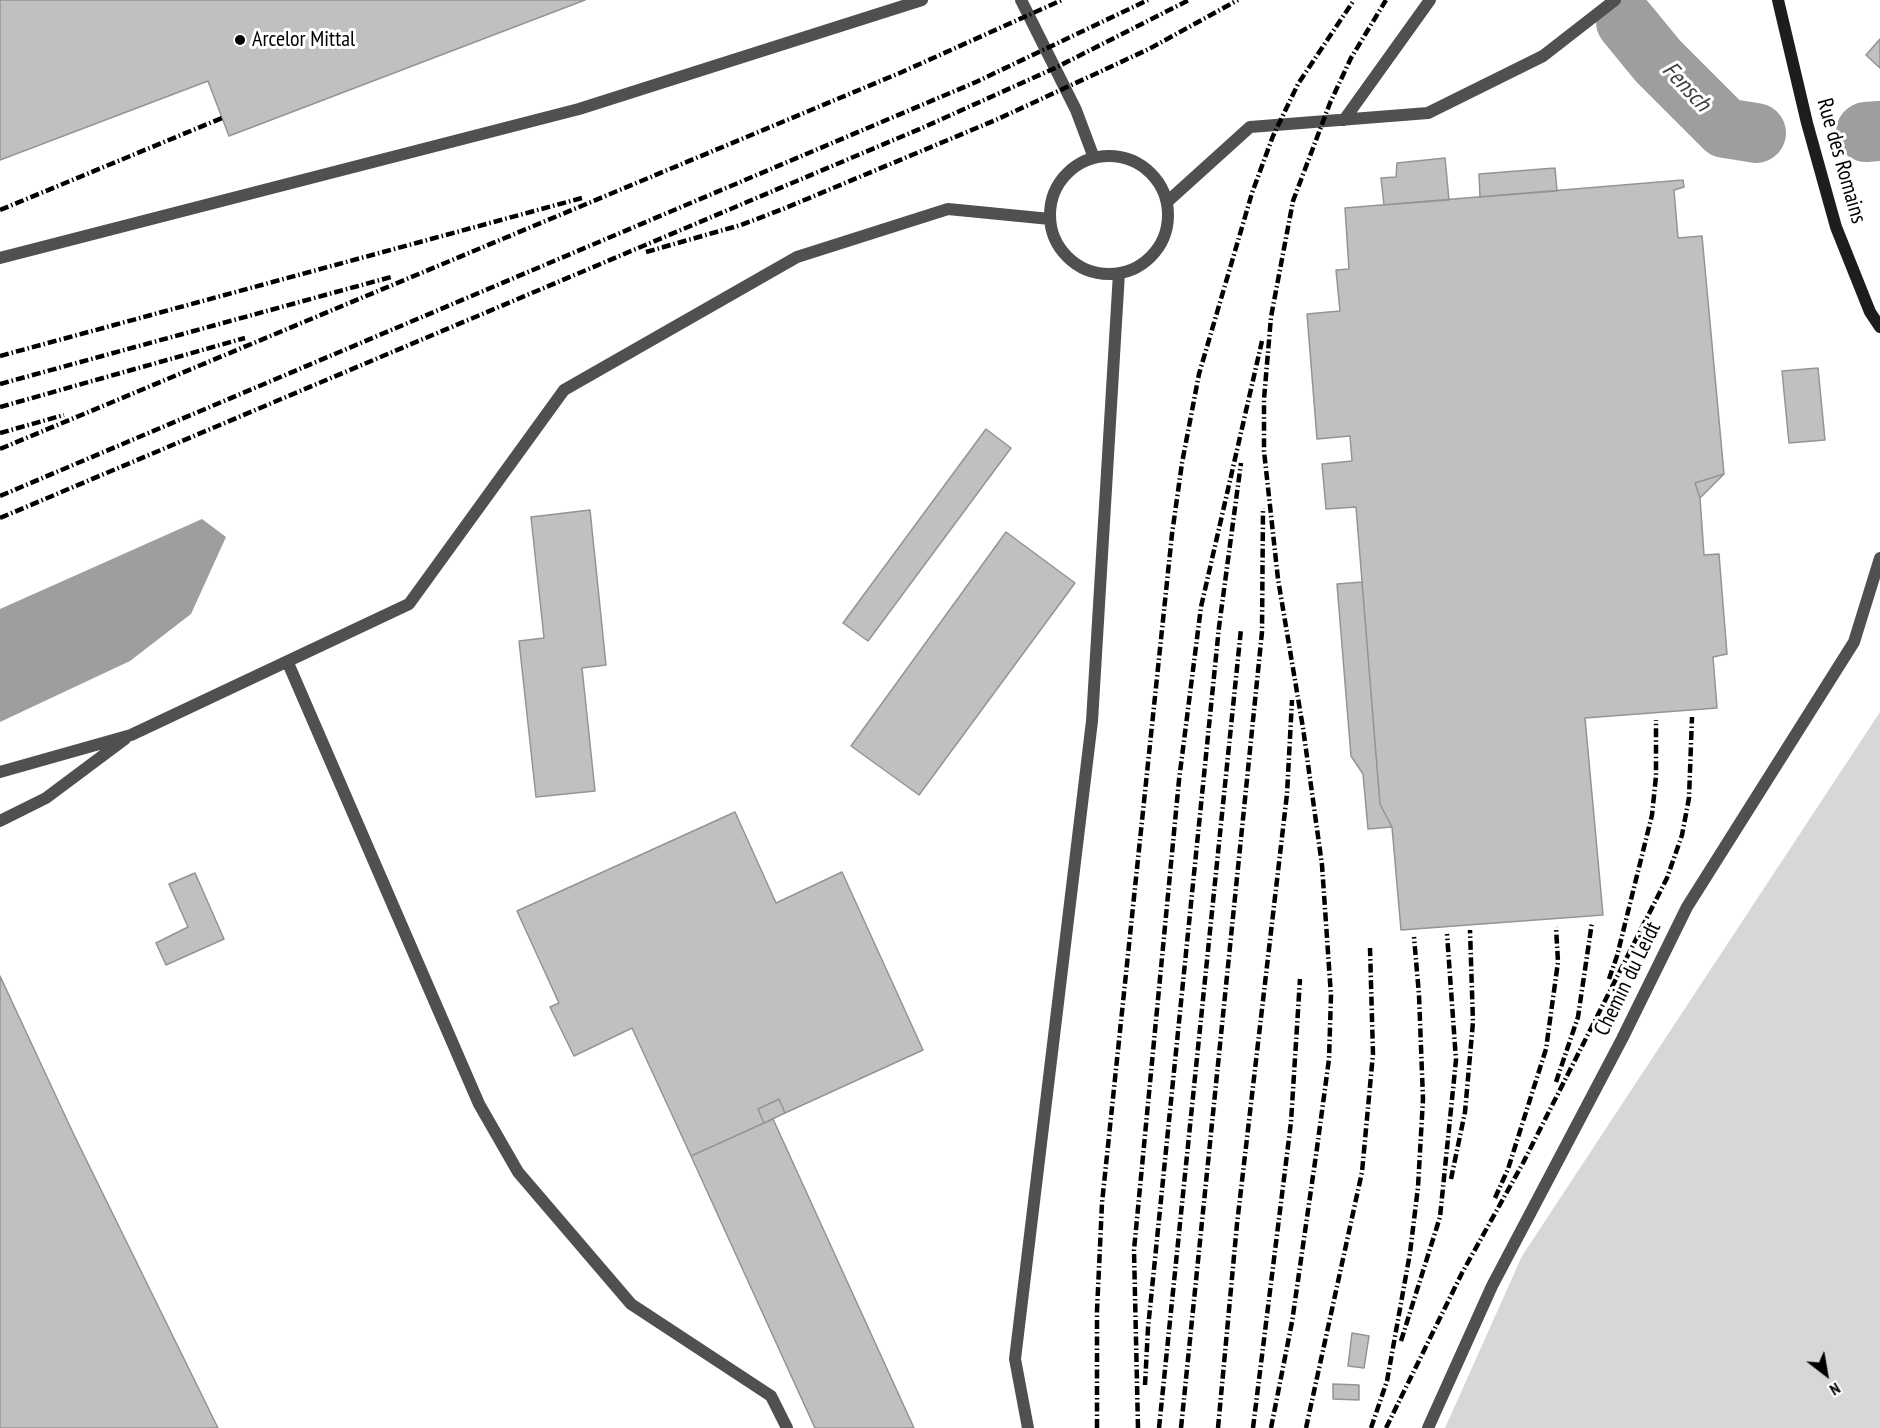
<!DOCTYPE html>
<html>
<head>
<meta charset="utf-8">
<style>
	body { margin:0 }
	#map { position:relative; width:1880px; height:1428px; overflow:hidden; background:#fff; font-family:"PT Sans Narrow",sans-serif }
	canvas { display:block }
	.north { position:absolute; left:1796px; top:1344px; width:60px; height:60px; -webkit-text-stroke:4px #fff; paint-order:stroke; rotate:149deg; font-size:16px; font-weight:700; line-height:24px; text-align:center; color:#000 }
	.north::after { content:''; display:block; margin:auto; width:21px; height:27px; background:#000; clip-path:polygon(50% 0,100% 100%,50% 72%,0 100%) }
</style>
</head>
<body>
<div id="map">
<canvas width="1880" height="1428"></canvas>
<div class="north">N</div>
</div>
<script>
const context = document.querySelector('canvas').getContext('2d');
context.lineJoin = 'round';
function fill(path, color) {
  context.fillStyle = color;
  context.fill(path, 'evenodd');
}
function poly(rows) {
  const path = new Path2D();
  for (const r of rows) {
    if (r.length === 3) {
      path.moveTo(r[0] + r[2], r[1]);
      path.arc(r[0], r[1], r[2], 0, 2 * Math.PI);
      continue;
    }
    path.moveTo(r[0], r[1]);
    for (let i = 2; i < r.length; i += 2) path.lineTo(r[i], r[i + 1]);
  }
  return path;
}
function strokePath(path, color, width, dash) {
  context.strokeStyle = color;
  context.lineWidth = width;
  context.lineCap = dash ? 'butt' : 'round';
  context.setLineDash(dash || []);
  context.stroke(path);
}
function write(font, color, halo, rows, align = 'center') {
  context.font = font + ' "PT Sans Narrow",sans-serif';
  context.lineWidth = 6;
  context.setLineDash([]);
  context.textBaseline = 'middle';
  context.strokeStyle = halo;
  context.fillStyle = color;
  for (const [text, x, y, turn = 0] of rows) {
    context.save();
    context.translate(x, y);
    context.rotate((+turn || 0) * Math.PI / 180);
    context.textAlign = isNaN(turn) ? turn : align;
    if (halo) context.strokeText(text, 0, 0);
    context.fillText(text, 0, 0);
    context.restore();
  }
}
const green = poly([
	[1880,712,1880,1428,1445,1428,1522,1256]
]);
const water = poly([
	[202,519,226,537,191,614,130,661,0,722,0,609]
]);
const river = poly([
	[1626,22,1658,61,1725,128,1756,133],
	[1866,132,1880,131]
]);
const building = poly([
	[0,0,585,0,229,136,208,81,0,160,0,0],
	[1880,39,1880,68,1866,55,1880,39],
	[1445,158,1449,200,1384,205,1381,178,1396,177,1397,163,1445,158],
	[1555,168,1557,191,1480,197,1479,174,1555,168],
	[1683,180,1684,187,1674,190,1678,238,1702,236,1724,474,1695,483,1700,498,1704,555,1719,554,1727,654,1713,657,1717,708,1585,718,1603,915,1401,930,1392,827,1380,804,1356,507,1326,509,1322,464,1352,461,1350,436,1317,439,1307,314,1340,311,1336,270,1349,269,1345,208,1683,180],
	[1818,368,1825,440,1789,443,1782,371,1818,368],
	[986,429,1011,448,868,641,843,623,986,429],
	[1724,474,1700,498,1695,483,1724,474],
	[590,510,606,665,582,668,595,791,536,797,519,641,544,638,531,517,590,510],
	[1006,532,1075,583,919,795,851,746,1006,532],
	[1362,582,1380,804,1392,827,1368,829,1363,774,1351,756,1337,584,1362,582],
	[735,812,776,903,842,872,923,1050,785,1113,779,1099,758,1109,764,1123,691,1156,632,1028,574,1056,550,1007,559,1003,517,911,735,812],
	[195,873,224,939,166,965,156,943,188,927,169,884,195,873],
	[0,976,74,1135,218,1428,0,1428,0,976],
	[779,1099,785,1113,764,1123,758,1109,779,1099],
	[773,1119,914,1428,815,1428,691,1156,773,1119],
	[1352,1333,1369,1336,1364,1368,1348,1366,1352,1333],
	[1333,1384,1359,1385,1359,1400,1333,1399,1333,1384]
]);
const service = poly([
	[1021,0,1076,110,1094,158],
	[1344,120,1430,0],
	[1109,215,59],
	[1167,202,1250,127,1428,113,1543,56,1615,0],
	[0,258,579,109,922,0],
	[288,663,479,1104,518,1172,631,1304,771,1396,787,1428],
	[0,772,131,735,409,604,564,390,797,257,948,209,1050,219],
	[0,821,46,798,125,739],
	[1028,1428,1015,1359,1092,721,1119,273]
]);
const minor = poly([
	[1428,1428,1492,1286,1622,1039,1687,907,1854,642,1880,558]
]);
const secondary = poly([
	[1778,0,1807,123,1836,227,1870,312,1880,327]
]);
const rail = poly([
	[0,210,222,118],
	[646,252,741,225,783,209,998,119,1149,49,1238,0],
	[0,356,582,198],
	[0,384,391,277],
	[0,407,245,338],
	[0,433,64,415],
	[0,449,902,72,1062,0],
	[0,496,976,82,1148,0],
	[0,518,922,128,1055,68,1189,0],
	[1609,979,1617,956,1652,815,1656,776,1656,720],
	[1556,1082,1578,1017,1592,922],
	[1451,1179,1465,1112,1473,1022,1470,930],
	[1495,1198,1508,1169,1546,1049,1558,962,1556,927],
	[1401,1341,1440,1217,1456,1060,1447,934],
	[1145,1385,1148,1328,1219,627,1241,463],
	[1097,1428,1097,1311,1102,1203,1172,534,1182,463,1199,374,1252,193,1273,136,1298,84,1354,0],
	[1138,1428,1134,1250,1179,780,1201,607,1262,341],
	[1159,1428,1241,629],
	[1181,1428,1262,632,1263,508],
	[1218,1428,1237,1224,1287,794,1292,700],
	[1253,1428,1291,1122,1300,979],
	[1271,1428,1292,1322,1317,1148,1329,1059,1331,996,1322,865,1303,728,1278,579,1264,451,1264,399,1271,317,1293,201,1330,103,1351,58,1386,0],
	[1306,1428,1362,1172,1373,1054,1370,948],
	[1371,1428,1387,1381,1410,1253,1418,1187,1423,1099,1419,995,1414,937],
	[1386,1428,1462,1273,1523,1163,1667,878,1682,835,1689,798,1692,717]
]);
const markers = [
	[240,40,6,"#000"]
];
const poiNames = [
	["Arcelor Mittal",252,40]
];
const streetNames = [
	["Rue des Romains",1841,161,74],
	["Chemin du Leidt",1628,979,-64]
];
const waterNames = [
	["Fensch",1686,87,47]
];
fill(green, '#d7d7d7');
fill(water, '#9e9e9e');
strokePath(river, '#9e9e9e', 60);
fill(building, '#c0c0c0');
strokePath(building, '#949494', 1.5);
strokePath(service, '#505050', 12);
strokePath(minor, '#505050', 12);
strokePath(secondary, '#1d1d1d', 12);
strokePath(rail, '#000', 4.5, [9, 3, 1.5, 3]);
for (const [x, y, r, color] of markers) {
  const dot = new Path2D();
  dot.arc(x, y, r, 0, 2 * Math.PI);
  context.fillStyle = color;
  context.fill(dot);
  strokePath(dot, '#fff', 2);
}
write('22px', '#000', '#fff', poiNames, 'left');
write('22px', '#000', '#fff', streetNames);
write('italic 24px', '#3f3f3f', '#fff', waterNames);
</script>
</body>
</html>
